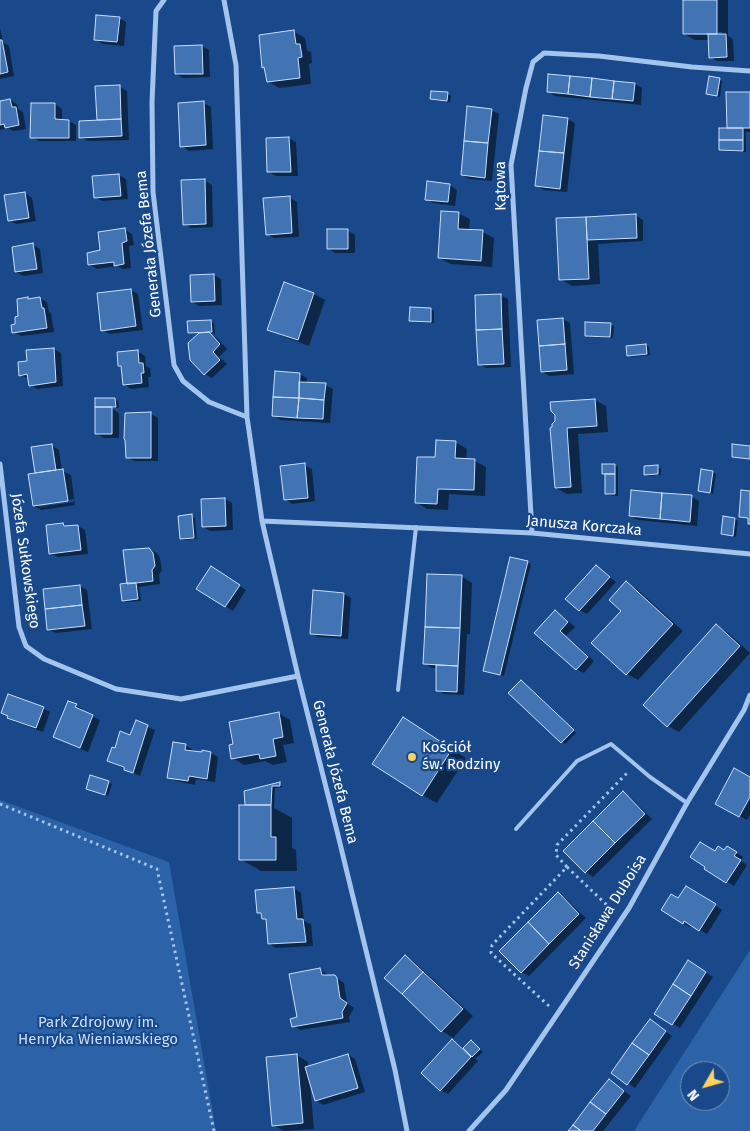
<!DOCTYPE html>
<html>
<head>
<meta charset="utf-8">
<style>
	body { margin:0 }
	#map { position:relative; width:750px; height:1131px; overflow:hidden; background:#19498a; font-family:"Fira Sans",sans-serif }
	canvas { display:block }
	.north { position:absolute; left:680px; top:1061px; width:50px; height:50px; box-sizing:border-box; background:#19498a; border:1px solid #7592b9; border-radius:50%; rotate:232deg; font-size:14px; font-weight:700; line-height:20px; text-align:center; color:#fff }
	.north::after { content:''; display:block; margin:auto; width:18px; height:22px; background:#ffd25f; clip-path:polygon(50% 0,100% 100%,50% 72%,0 100%) }
</style>
</head>
<body>
<div id="map">
<canvas width="750" height="1131"></canvas>
<div class="north">N</div>
</div>
<script>
const context = document.querySelector('canvas').getContext('2d');
context.lineJoin = 'round';
function fill(path, color) {
  context.fillStyle = color;
  context.fill(path, 'evenodd');
}
function poly(rows) {
  const path = new Path2D();
  for (const r of rows) {
    path.moveTo(r[0], r[1]);
    for (let i = 2; i < r.length; i += 2) path.lineTo(r[i], r[i + 1]);
  }
  return path;
}
function strokePath(path, color, width, dash) {
  context.strokeStyle = color;
  context.lineWidth = width;
  context.lineCap = dash ? 'butt' : 'round';
  context.setLineDash(dash || []);
  context.stroke(path);
}
function write(font, color, halo, rows, align = 'center') {
  context.font = font + ' "Fira Sans",sans-serif';
  context.lineWidth = 4.5;
  context.setLineDash([]);
  context.textBaseline = 'middle';
  context.strokeStyle = halo;
  context.fillStyle = color;
  for (const [text, x, y, turn = 0] of rows) {
    context.save();
    context.translate(x, y);
    context.rotate((+turn || 0) * Math.PI / 180);
    context.textAlign = isNaN(turn) ? turn : align;
    if (halo) context.strokeText(text, 0, 0);
    context.fillText(text, 0, 0);
    context.restore();
  }
}
const green = poly([
	[0,800,169,862,216,1131,0,1131],
	[750,950,750,1131,634,1131],
	[690,1071,720,1071,720,1101,690,1101]
]);
const shadow = poly([
	[684,0,728,0,728,36,733,39,734,61,717,61,710,57,710,40,695,40,684,34],
	[722,32,722,35,694,35,694,33],
	[119,18,126,22,124,46,103,44,95,39],
	[0,28,3,42,9,46,14,76,0,79],
	[293,31,305,38,307,50,311,52,312,63,309,64,311,84,279,88,268,81,266,68,264,67],
	[202,46,209,50,210,77,183,78,176,74],
	[550,75,635,84,642,88,641,105,555,96,548,91],
	[719,79,722,81,720,97,708,93],
	[97,87,120,87,127,91,129,140,88,141,80,137,98,121],
	[432,92,448,94,451,96,450,102,435,100,431,98],
	[750,93,750,132,746,132,746,152,724,151,720,149,728,129],
	[10,100,17,104,18,109,23,112,26,129,13,131,8,128,0,130,0,102],
	[204,103,211,107,213,149,189,151,182,146],
	[55,104,62,109,62,121,69,121,76,125,76,141,39,141,32,137],
	[491,110,499,114,492,181,469,179,462,175],
	[568,119,575,123,567,192,544,190,536,185],
	[289,138,296,142,298,176,276,176,269,172],
	[119,175,126,179,128,199,102,201,95,197],
	[204,180,212,185,213,227,191,228,184,224],
	[450,185,457,190,455,206,433,203,426,199],
	[25,193,32,198,36,221,16,224,9,220],
	[290,198,297,202,299,237,274,238,267,234],
	[458,213,470,219,469,231,483,232,494,238,492,267,451,264,439,258],
	[635,215,643,220,643,241,598,244,600,284,572,286,560,279,558,219],
	[125,230,132,234,134,245,129,246,131,268,123,269,117,266,97,269,89,264],
	[347,230,355,235,355,253,335,253,328,248],
	[33,245,40,249,43,273,24,276,16,272],
	[214,275,221,279,222,305,199,306,192,302],
	[285,284,314,294,325,300,309,346,280,335,269,329],
	[131,290,138,294,143,330,110,334,102,330],
	[500,295,508,299,511,367,486,368,479,364],
	[40,298,47,302,49,312,51,313,54,332,21,336,13,332,17,325],
	[431,309,434,311,434,323,414,322,411,320],
	[563,319,570,323,574,374,550,376,542,372,538,321],
	[211,322,214,323,215,333,209,334,217,338,227,349,219,357,227,364,212,378,205,374,199,334,192,334,200,334,202,331,189,333],
	[610,324,614,326,613,338,589,337,586,335],
	[646,345,649,347,650,355,632,357,628,355],
	[54,349,61,353,63,386,37,389,30,385,29,379,20,375,29,362],
	[137,351,145,356,146,366,150,368,151,377,148,377,149,387,131,389,124,384,122,367,119,366],
	[299,374,307,378,306,383,325,385,333,389,330,423,281,420,273,415],
	[96,399,115,399,118,401,119,408,111,408,119,413,119,438,104,438,97,434],
	[595,400,606,406,608,432,578,434,582,493,567,494,556,488,552,429],
	[151,414,158,418,158,461,134,461,127,457,127,440],
	[455,442,467,449,466,460,475,461,486,467,485,496,449,494,448,510,427,509,416,502,436,459],
	[51,445,59,450,62,471,71,475,75,505,41,510,34,506,37,474,33,448],
	[74,499,74,502,39,507,39,504],
	[304,465,312,469,315,501,292,504,285,499],
	[615,465,618,467,618,496,609,495,606,494,606,475,603,473],
	[658,467,661,469,661,475,649,476,645,474],
	[712,472,716,474,713,494,699,491],
	[633,491,692,497,699,501,697,526,638,520,630,516],
	[225,499,232,503,233,530,210,531,203,527],
	[191,516,195,518,197,539,184,540,181,538],
	[735,519,738,521,736,537,722,533],
	[63,524,68,527,78,526,85,530,88,554,58,557,50,553],
	[149,549,157,553,160,558,162,570,159,575,160,584,139,587,141,601,126,602,123,600,128,585],
	[511,559,531,564,504,676,484,670],
	[596,566,616,582,587,614,580,610],
	[218,572,246,590,233,611,198,588],
	[461,576,472,583,470,634,467,634,464,695,444,694,437,690,438,668,432,668,425,664],
	[626,583,637,589,683,631,638,680,627,674,623,611],
	[80,586,87,590,92,629,56,633,48,629],
	[344,594,351,598,348,639,318,637,311,633],
	[556,611,575,627,566,636,594,661,584,673,576,669,536,633],
	[716,625,727,632,750,653,679,732,668,726],
	[524,683,576,733,565,744,510,693],
	[77,706,83,709,83,712,100,720,88,752,54,737,74,714],
	[43,708,50,712,43,732,16,722,2,713],
	[278,713,290,720,294,743,283,745,287,762,273,765,265,761,244,765,233,758,235,745],
	[136,722,155,730,140,776,109,761,116,749,131,736],
	[418,727,466,758,437,803,422,795],
	[185,745,193,750,192,752,211,753,218,757,215,782,196,779,195,785,176,781,169,777],
	[750,778,750,815,747,820,716,804],
	[108,782,112,784,108,796,91,790],
	[280,784,283,787,275,788,274,808,292,818,292,848,296,850,297,871,261,871,240,859,249,806,245,792],
	[623,793,630,797,652,819,593,877,586,872,564,851],
	[727,847,743,857,741,861,747,865,734,886,705,868,715,852,725,851],
	[294,888,301,893,304,921,311,924,313,946,276,948,269,944,267,920,258,912],
	[694,891,722,910,707,934,692,925,690,927,662,910],
	[558,893,565,898,586,918,529,976,521,972],
	[405,957,413,961,473,1016,453,1038,442,1031,404,994],
	[689,962,713,977,680,1028,656,1013],
	[320,970,327,974,328,977,335,977,344,983,347,1003,354,1008,349,1017,350,1022,300,1030,293,1026,298,1018],
	[657,1025,672,1036,635,1088,613,1073],
	[453,1040,464,1049,474,1044,483,1052,475,1059,478,1061,448,1094,440,1090],
	[297,1055,308,1062,308,1067,348,1055,355,1059,365,1092,323,1105,316,1100,310,1085,314,1129,284,1131,273,1125],
	[609,1080,631,1096,603,1131,569,1131]
]);
const building = poly([
	[683,0,717,0,717,34,683,34,683,0],
	[96,15,120,17,117,42,94,40,96,15],
	[294,30,296,44,300,44,302,57,298,58,300,78,267,82,264,67,262,68,259,35,294,30],
	[708,34,726,34,727,57,709,58,708,34],
	[0,40,2,40,8,72,0,74,0,40],
	[202,45,203,74,175,74,174,46,202,45],
	[548,74,570,76,568,94,547,92,548,74],
	[570,76,592,78,590,97,568,94,570,76],
	[709,76,720,78,717,96,706,94,709,76],
	[592,78,614,81,612,99,590,97,592,78],
	[614,81,635,83,633,101,612,99,614,81],
	[120,85,121,119,97,120,95,86,120,85],
	[431,91,448,92,447,101,430,99,431,91],
	[726,92,750,92,750,128,727,128,726,92],
	[10,99,12,107,16,107,19,125,5,128,4,124,0,125,0,101,10,99],
	[204,101,206,145,180,147,178,103,204,101],
	[31,103,55,103,55,119,69,120,69,138,30,138,31,103],
	[467,106,492,109,488,143,464,141,467,106],
	[543,115,568,118,564,153,539,151,543,115],
	[121,119,122,136,79,138,79,121,121,119],
	[719,128,743,128,743,140,719,140,719,128],
	[289,137,291,172,267,172,266,138,289,137],
	[719,140,743,140,743,151,719,150,719,140],
	[464,141,488,143,485,178,461,175,464,141],
	[539,151,564,153,560,189,535,186,539,151],
	[119,174,121,196,94,198,92,176,119,174],
	[205,179,206,224,183,225,181,180,205,179],
	[427,181,450,184,448,202,425,200,427,181],
	[25,192,29,218,8,221,4,195,25,192],
	[290,196,292,233,266,235,263,198,290,196],
	[441,211,459,212,458,229,483,230,481,261,438,258,441,211],
	[636,214,637,238,587,240,586,217,636,214],
	[586,217,589,279,559,280,556,218,586,217],
	[125,228,127,241,122,243,124,264,114,266,114,262,88,265,87,253,100,250,98,232,125,228],
	[327,229,348,229,348,249,327,249,327,229],
	[33,243,37,269,15,272,12,247,33,243],
	[214,274,215,301,191,302,190,275,214,274],
	[284,282,314,293,298,340,267,330,284,282],
	[131,289,136,326,101,331,97,293,131,289],
	[501,294,502,329,476,330,475,295,501,294],
	[28,297,28,299,40,297,42,308,44,308,47,328,12,333,11,325,15,324,15,317,18,316,17,299,28,297],
	[410,307,431,308,431,322,409,321,410,307],
	[563,318,565,344,539,346,537,320,563,318],
	[211,320,212,332,188,333,187,321,211,320],
	[585,322,611,323,610,337,585,336,585,322],
	[502,329,504,364,478,365,476,330,502,329],
	[209,332,220,344,213,352,220,360,204,375,190,360,188,343,199,333,209,332],
	[565,344,567,370,541,372,539,346,565,344],
	[646,344,647,354,627,356,626,346,646,344],
	[54,348,56,382,29,386,27,374,19,376,18,362,27,361,26,350,54,348],
	[138,350,139,363,143,363,144,373,141,373,142,383,123,385,121,366,118,366,117,352,138,350],
	[275,371,300,373,299,398,273,397,275,371],
	[299,382,326,383,324,400,299,398,299,382],
	[273,397,299,398,297,418,272,416,273,397],
	[95,398,115,398,116,407,95,407,95,398],
	[299,398,324,400,323,419,297,418,299,398],
	[595,399,597,426,567,428,571,487,555,488,550,428,552,427,552,424,555,421,555,415,551,411,550,402,595,399],
	[95,407,112,407,112,434,95,434,95,407],
	[151,412,151,458,126,458,125,440,124,439,125,413,151,412],
	[436,440,456,441,455,458,475,459,474,490,438,489,437,504,415,503,417,457,435,457,436,440],
	[52,444,56,470,35,473,31,447,52,444],
	[732,444,750,446,750,459,732,457,732,444],
	[305,463,308,498,284,500,280,466,305,463],
	[602,464,615,464,615,474,602,474,602,464],
	[658,465,658,474,644,475,644,466,658,465],
	[63,469,68,501,33,506,28,474,63,469],
	[701,469,713,471,710,493,698,491,701,469],
	[605,474,615,474,615,494,605,494,605,474],
	[631,490,662,493,660,519,629,516,631,490],
	[741,490,750,491,750,524,748,524,748,518,739,517,741,490],
	[662,493,692,495,690,522,660,519,662,493],
	[225,498,226,526,202,527,201,499,225,498],
	[192,514,194,538,180,539,178,516,192,514],
	[723,516,735,518,733,536,721,534,723,516],
	[63,523,64,526,78,525,81,550,49,554,46,525,63,523],
	[149,548,153,553,155,566,152,570,153,581,127,584,123,550,149,548],
	[510,557,528,561,500,675,483,671,510,557],
	[596,565,610,577,579,611,565,599,596,565],
	[211,566,240,585,225,607,196,589,211,566],
	[427,574,462,575,460,628,425,627,427,574],
	[626,581,673,624,626,675,591,643,621,611,609,600,626,581],
	[127,583,136,583,138,599,122,601,120,584,127,583],
	[80,585,82,605,45,609,43,589,80,585],
	[313,590,344,593,341,636,310,634,313,590],
	[82,605,85,626,47,630,45,609,82,605],
	[555,610,568,622,560,631,588,657,576,670,534,633,555,610],
	[716,624,740,646,667,727,643,705,716,624],
	[425,627,460,628,458,666,423,664,425,627],
	[436,665,458,666,457,692,436,691,436,665],
	[521,680,574,730,561,743,508,693,521,680],
	[8,694,44,707,36,728,7,718,8,716,1,713,8,694],
	[68,701,77,704,75,707,93,715,80,748,53,737,68,701],
	[279,712,283,737,273,739,276,756,260,759,259,754,231,759,229,745,233,744,229,722,279,712],
	[403,717,452,749,422,796,372,764,403,717],
	[136,720,148,725,133,773,124,770,124,767,107,761,112,747,115,748,120,731,130,735,136,720],
	[173,742,186,744,185,750,202,752,202,750,211,752,207,779,189,776,188,781,167,778,173,742],
	[734,768,750,777,750,797,739,817,715,804,734,768],
	[90,775,109,781,105,795,86,789,90,775],
	[280,782,280,786,272,786,271,805,245,805,244,791,280,782],
	[623,791,645,814,615,843,593,821,623,791],
	[239,805,271,805,271,837,276,837,276,860,239,860,239,805],
	[593,821,615,843,585,873,563,851,593,821],
	[700,842,715,851,718,846,724,850,727,846,737,852,734,856,741,860,726,883,704,869,705,867,690,857,700,842],
	[686,886,716,904,699,931,684,921,683,924,661,910,671,894,678,898,686,886],
	[294,887,297,919,303,919,306,942,268,944,266,919,262,919,261,913,257,913,255,890,294,887],
	[558,892,579,914,549,944,528,922,558,892],
	[528,922,549,944,521,973,499,951,528,922],
	[405,955,423,972,402,994,384,978,405,955],
	[688,960,706,972,691,996,673,984,688,960],
	[320,968,322,975,335,975,337,978,340,998,347,1003,342,1012,343,1018,292,1027,290,1019,297,1017,289,974,320,968],
	[423,972,463,1009,441,1032,402,994,423,972],
	[673,984,691,996,672,1025,654,1014,673,984],
	[650,1019,666,1031,649,1055,632,1043,650,1019],
	[452,1039,471,1057,440,1091,421,1073,452,1039],
	[471,1040,480,1049,472,1057,463,1048,471,1040],
	[632,1043,649,1055,627,1085,611,1073,632,1043],
	[297,1054,303,1123,272,1126,266,1057,297,1054],
	[348,1054,358,1088,315,1101,305,1067,348,1054],
	[609,1079,624,1091,606,1114,590,1102,609,1079],
	[590,1102,606,1114,593,1131,581,1131,573,1125,590,1102],
	[573,1125,581,1131,568,1131,573,1125]
]);
const path = poly([
	[0,804,157,869,214,1131],
	[567,867,613,911],
	[549,1006,491,953,492,945,567,867,556,855,557,845,628,772]
]);
const lane = poly([
	[398,690,416,527],
	[516,829,577,761,611,744,650,777,687,803]
]);
const street = poly([
	[164,0,156,11,152,102,153,192,174,365,183,381,209,402,247,417],
	[224,0,236,65,247,417,262,521,298,676,337,831,395,1070,407,1131],
	[0,464,19,627,26,646,44,659,116,689,181,699,298,676],
	[262,521,532,533,750,554],
	[532,533,511,165,526,88,533,62,544,53,599,56,692,67,750,71],
	[469,1131,506,1090,629,908,687,803,744,710,750,695]
]);
const markers = [
	[412,757,5,"#ffd25f"]
];
const streetNames = [
	["Kątowa",501,186,-91],
	["Generała Józefa Bema",149,244,-96],
	["Janusza Korczaka",584,526,5],
	["Józefa Sułkowskiego",25,561,82],
	["Generała Józefa Bema",335,772,76],
	["Stanisława Duboisa",608,912,-58]
];
const poiNames = [
	["Kościół",422,748],
	["św. Rodziny",422,765]
];
const parkNames = [
	["Park Zdrojowy im.",98,1023],
	["Henryka Wieniawskiego",98,1040]
];
fill(green, '#2c63a8');
fill(shadow, '#0007');
fill(building, '#4273b2');
strokePath(building, '#c8defa', 1);
strokePath(path, '#a3c4ed', 3, [2.5, 4]);
strokePath(lane, '#a3c4ed', 4);
strokePath(street, '#a3c4ed', 5);
for (const [x, y, r, color] of markers) {
  const dot = new Path2D();
  dot.arc(x, y, r, 0, 2 * Math.PI);
  context.fillStyle = color;
  context.fill(dot);
  strokePath(dot, '#19498a', 2);
}
write('15px', '#fff', '#19498a', streetNames);
write('15px', '#fff', '#19498a', poiNames, 'left');
write('15px', '#c8defa', '#19498a', parkNames);
</script>
</body>
</html>
